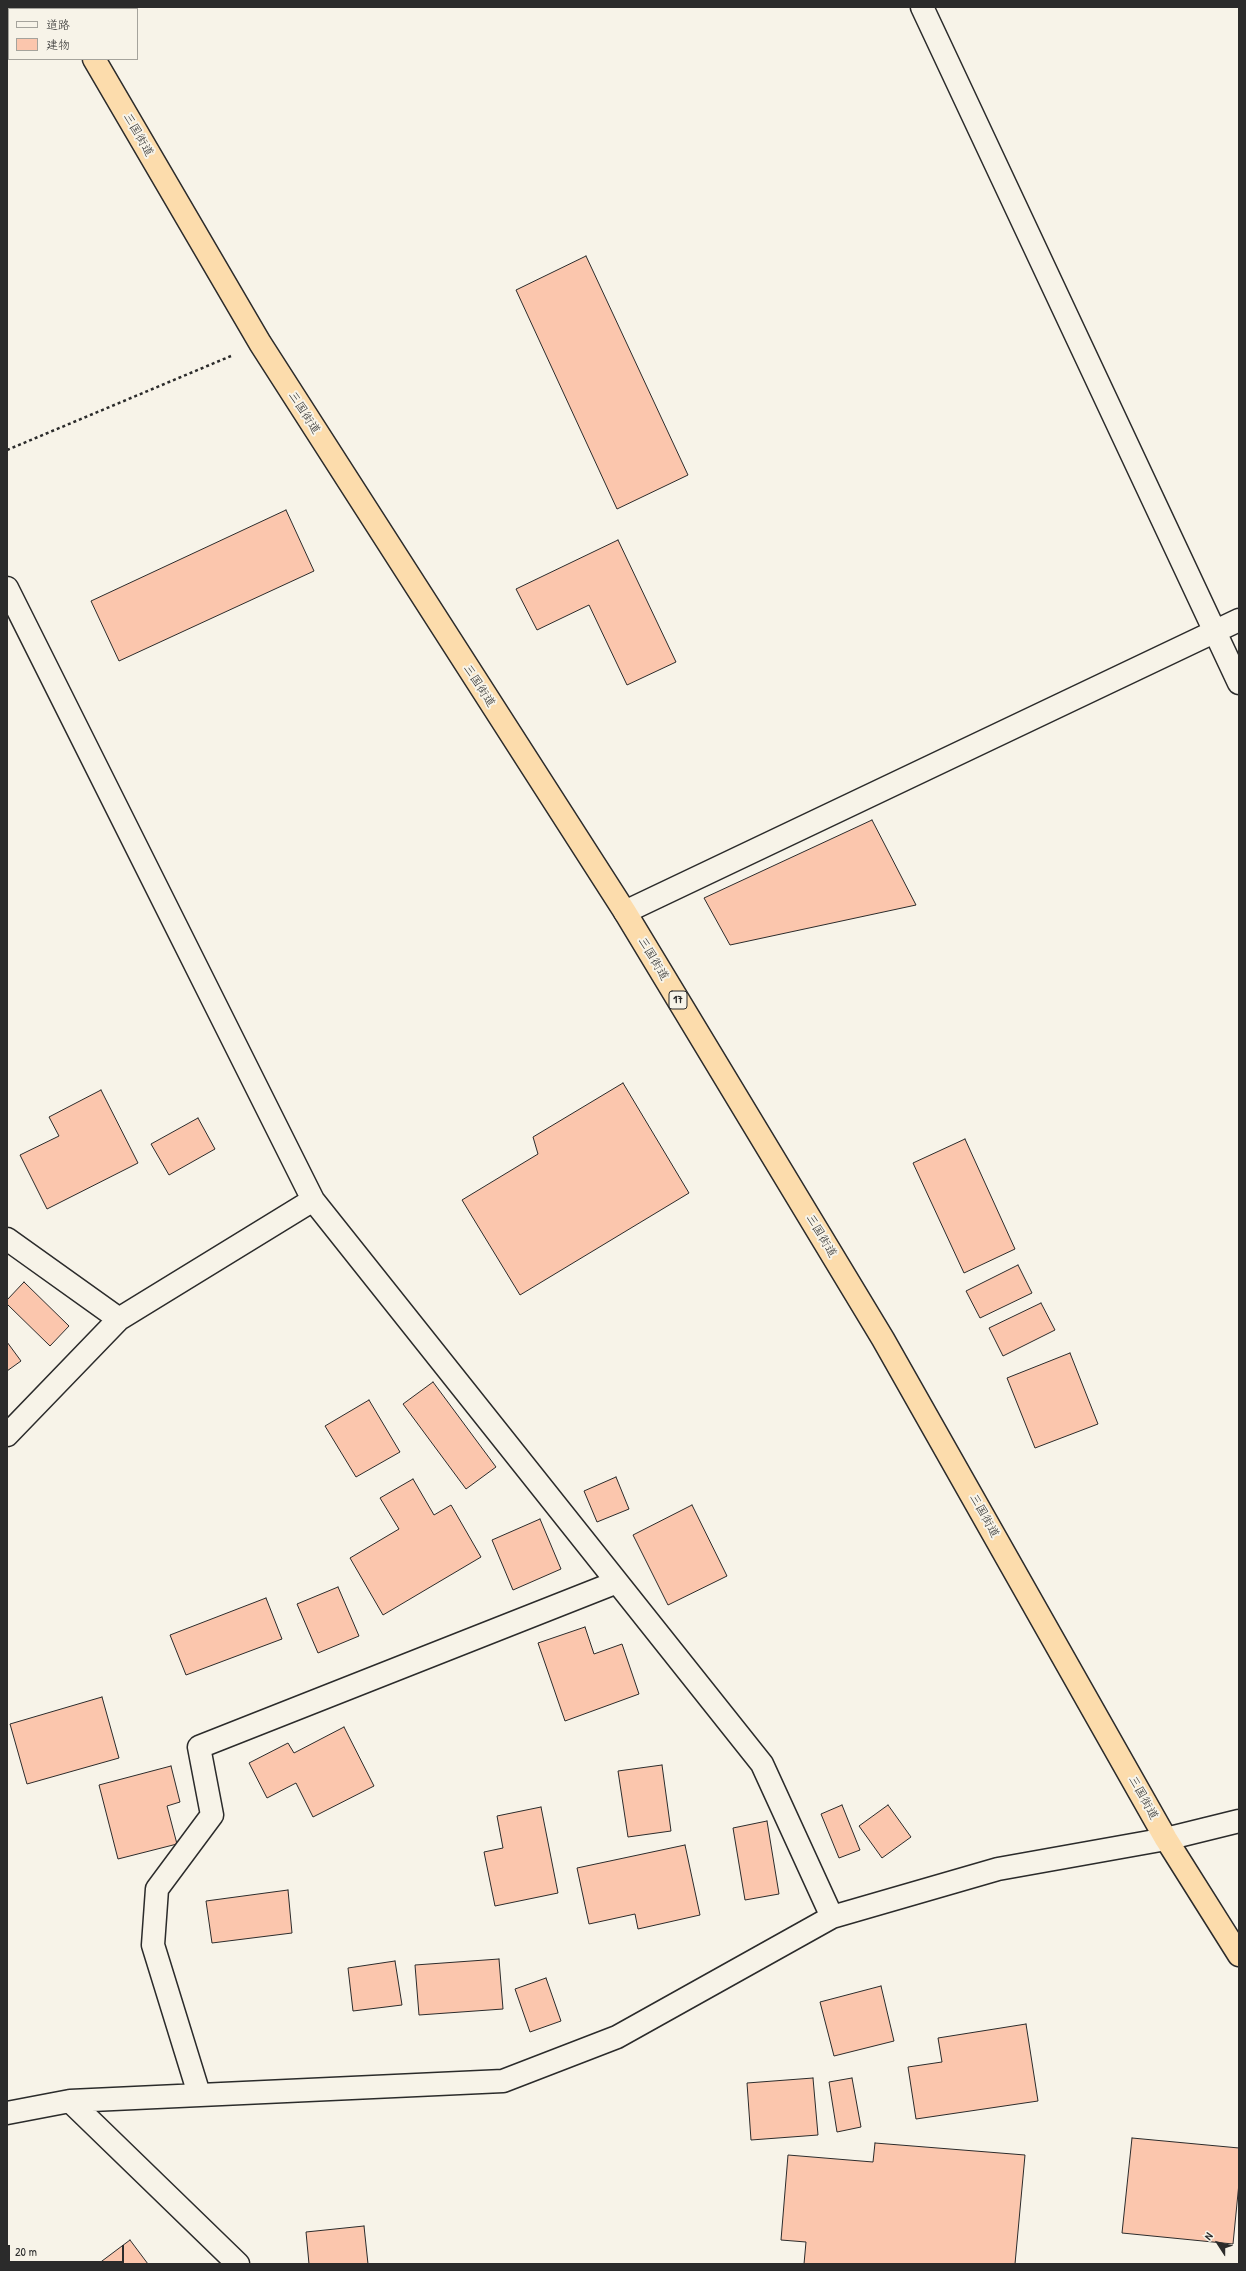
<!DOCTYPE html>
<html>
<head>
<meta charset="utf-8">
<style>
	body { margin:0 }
	#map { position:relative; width:1246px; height:2271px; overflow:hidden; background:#f7f3e8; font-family:"Patrick Hand","Klee One",sans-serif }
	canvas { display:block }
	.frame { position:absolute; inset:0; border:8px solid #2b2b2b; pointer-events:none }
	.legend { position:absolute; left:8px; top:8px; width:130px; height:52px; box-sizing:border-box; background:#f7f3e8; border:1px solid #a5a39c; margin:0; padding:5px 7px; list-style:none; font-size:12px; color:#2b2b2b }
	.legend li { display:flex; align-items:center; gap:8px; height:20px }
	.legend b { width:20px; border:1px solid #a5a39c }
	.north { position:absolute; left:1198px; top:2223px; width:40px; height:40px; -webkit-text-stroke:3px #f7f3e8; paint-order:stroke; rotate:306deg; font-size:11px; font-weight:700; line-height:16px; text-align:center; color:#2b2b2b }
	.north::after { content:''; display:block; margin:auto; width:14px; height:18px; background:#2b2b2b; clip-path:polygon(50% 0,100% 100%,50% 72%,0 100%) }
	.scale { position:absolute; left:8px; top:2245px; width:116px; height:18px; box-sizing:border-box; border:2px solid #2b2b2b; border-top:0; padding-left:5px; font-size:12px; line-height:14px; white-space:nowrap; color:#2b2b2b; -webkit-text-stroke:3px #f7f3e8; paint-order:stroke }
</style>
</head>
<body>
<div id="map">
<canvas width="1246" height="2271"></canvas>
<div class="frame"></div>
<ul class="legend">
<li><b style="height:5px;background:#f7f3e8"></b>道路</li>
<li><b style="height:11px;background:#fbc6ad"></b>建物</li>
</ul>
<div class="north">N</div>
<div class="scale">20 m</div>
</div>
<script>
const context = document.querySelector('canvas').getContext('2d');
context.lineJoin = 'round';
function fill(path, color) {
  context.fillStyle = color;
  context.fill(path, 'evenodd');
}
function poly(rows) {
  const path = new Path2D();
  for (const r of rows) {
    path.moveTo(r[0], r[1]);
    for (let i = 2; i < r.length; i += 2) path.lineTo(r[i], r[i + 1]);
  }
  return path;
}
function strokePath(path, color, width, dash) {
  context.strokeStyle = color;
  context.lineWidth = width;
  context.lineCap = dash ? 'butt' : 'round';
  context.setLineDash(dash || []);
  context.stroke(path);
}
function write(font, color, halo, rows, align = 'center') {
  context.font = font + ' "Patrick Hand","Klee One",sans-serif';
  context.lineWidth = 4;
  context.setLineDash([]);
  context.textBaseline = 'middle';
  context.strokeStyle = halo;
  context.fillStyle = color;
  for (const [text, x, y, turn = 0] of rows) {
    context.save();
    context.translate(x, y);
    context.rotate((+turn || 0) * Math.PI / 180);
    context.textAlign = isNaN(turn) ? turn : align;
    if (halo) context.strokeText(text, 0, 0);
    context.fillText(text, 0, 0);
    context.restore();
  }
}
const building = poly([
	[586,256,688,475,617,509,516,290,586,256],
	[286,510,314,571,119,661,91,601,286,510],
	[618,540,676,662,627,685,589,605,537,630,516,589,618,540],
	[872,820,916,905,730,945,704,898,872,820],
	[623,1083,689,1193,520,1295,462,1200,538,1154,533,1137,623,1083],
	[101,1090,138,1163,47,1209,20,1155,59,1136,49,1117,101,1090],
	[198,1118,215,1149,169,1175,151,1144,198,1118],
	[965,1139,1015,1249,964,1273,913,1163,965,1139],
	[1018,1265,1032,1293,980,1318,966,1291,1018,1265],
	[24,1282,69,1326,50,1346,7,1304,7,1300,24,1282],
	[1041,1303,1055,1330,1003,1356,989,1328,1041,1303],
	[7,1342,21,1361,7,1371,7,1342],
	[1070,1353,1098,1424,1035,1448,1007,1378,1070,1353],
	[433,1382,496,1467,466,1489,403,1404,433,1382],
	[369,1400,400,1452,356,1477,325,1426,369,1400],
	[616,1477,629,1509,597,1522,584,1491,616,1477],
	[413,1479,434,1515,451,1505,481,1557,383,1615,350,1558,399,1529,380,1498,413,1479],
	[692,1505,727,1576,668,1605,633,1535,692,1505],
	[540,1519,561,1569,513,1590,492,1540,540,1519],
	[338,1587,359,1636,318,1653,297,1604,338,1587],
	[266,1598,282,1639,186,1675,170,1635,266,1598],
	[585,1627,594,1654,622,1644,639,1694,565,1721,538,1643,585,1627],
	[102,1697,119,1758,27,1784,10,1724,102,1697],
	[344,1727,374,1786,313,1817,296,1783,267,1798,249,1763,288,1743,294,1753,344,1727],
	[662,1765,671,1831,628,1837,618,1771,662,1765],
	[171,1766,180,1802,167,1806,177,1844,118,1859,99,1785,171,1766],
	[842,1805,860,1850,839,1858,821,1814,842,1805],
	[888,1805,911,1837,882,1858,859,1826,888,1805],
	[541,1807,558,1893,495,1906,484,1852,503,1848,497,1816,541,1807],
	[767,1821,779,1894,745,1900,733,1828,767,1821],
	[685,1845,700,1915,638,1929,635,1914,589,1924,577,1868,685,1845],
	[288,1890,292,1933,212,1943,206,1901,288,1890],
	[499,1959,503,2009,419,2015,415,1965,499,1959],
	[395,1961,402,2005,353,2011,348,1968,395,1961],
	[546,1978,561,2021,530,2032,515,1989,546,1978],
	[881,1986,894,2041,834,2056,820,2002,881,1986],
	[1026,2024,1038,2101,916,2119,908,2067,942,2062,938,2038,1026,2024],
	[813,2078,818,2135,751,2140,747,2083,813,2078],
	[852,2078,861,2127,837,2132,829,2082,852,2078],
	[1132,2138,1239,2148,1239,2183,1233,2244,1122,2233,1132,2138],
	[875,2143,1025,2155,1015,2264,804,2264,806,2242,781,2240,788,2155,873,2162,875,2143],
	[364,2226,368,2264,309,2264,306,2232,364,2226],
	[130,2240,148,2264,98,2264,130,2240]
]);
const path = poly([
	[7,450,231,356]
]);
const minor = poly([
	[922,7,1239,683],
	[7,588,313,1200,762,1764,832,1917],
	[625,912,1239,620],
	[7,1239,119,1319],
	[7,1435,119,1319,313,1200],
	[199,2094,153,1945,157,1889,212,1815,199,1747,617,1582],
	[70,2101,238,2264],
	[7,2113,70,2101,503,2081,617,2037,832,1917,998,1869,1166,1839,1239,1821]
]);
const highway = poly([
	[63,7,64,9],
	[94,59,260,343,625,912,883,1339,1166,1839,1239,1955]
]);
const shields = [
	[678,1000,18]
];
const shieldNames = [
	["17",678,1000]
];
const streetNames = [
	["三国街道",138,135,60],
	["三国街道",304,413,57],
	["三国街道",479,686,57],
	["三国街道",653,959,59],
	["三国街道",821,1236,59],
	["三国街道",984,1516,61],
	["三国街道",1143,1798,61]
];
fill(building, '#fbc6ad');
strokePath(building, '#2b2b2b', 1);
strokePath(minor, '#2b2b2b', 25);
strokePath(highway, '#2b2b2b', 25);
strokePath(path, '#2b2b2b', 2.5, [3, 3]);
strokePath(minor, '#f7f3e8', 22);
strokePath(highway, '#fcdcac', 22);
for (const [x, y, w] of shields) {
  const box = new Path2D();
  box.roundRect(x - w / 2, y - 9, w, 18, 3);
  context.fillStyle = '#f7f3e8';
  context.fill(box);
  strokePath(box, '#2b2b2b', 1);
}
write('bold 11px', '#2b2b2b', null, shieldNames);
write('12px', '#2b2b2b', '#f7f3e8', streetNames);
</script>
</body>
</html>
